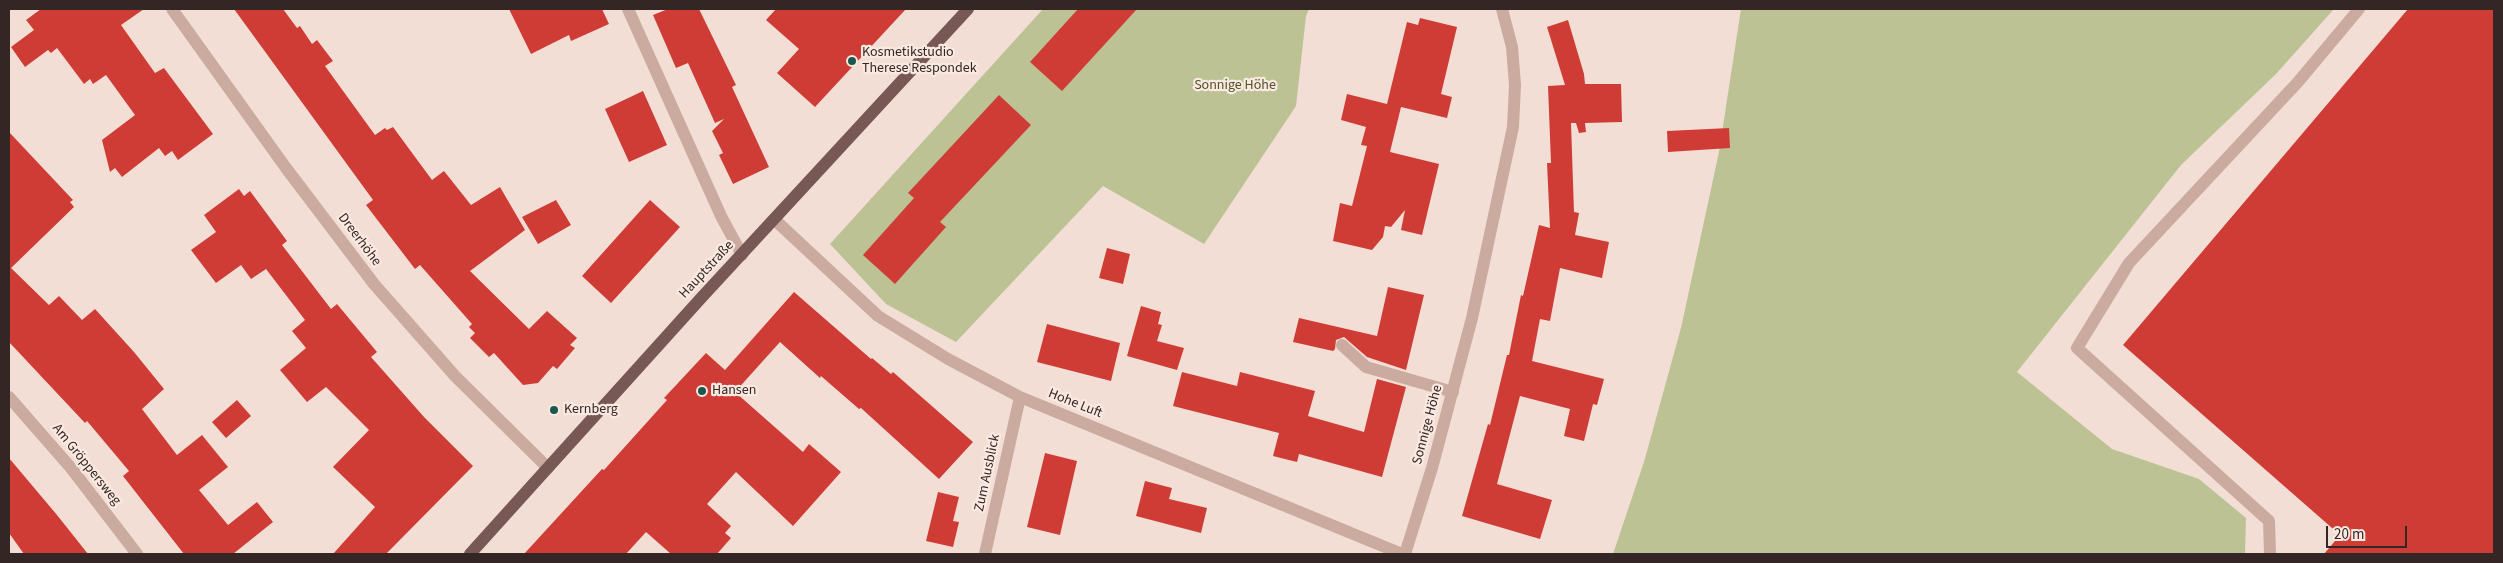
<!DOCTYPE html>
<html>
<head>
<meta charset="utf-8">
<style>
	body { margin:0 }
	#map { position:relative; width:2503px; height:563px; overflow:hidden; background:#f2ded5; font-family:"Source Sans 3",sans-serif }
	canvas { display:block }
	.frame { position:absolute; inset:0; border:10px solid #342624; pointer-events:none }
	.scale { position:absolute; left:2326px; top:526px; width:81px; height:22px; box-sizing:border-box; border:2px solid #342624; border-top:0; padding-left:6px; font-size:15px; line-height:18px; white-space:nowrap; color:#342624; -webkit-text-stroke:4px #fae9e1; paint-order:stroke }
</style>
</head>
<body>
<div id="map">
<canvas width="2503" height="563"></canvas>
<div class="frame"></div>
<div class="scale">20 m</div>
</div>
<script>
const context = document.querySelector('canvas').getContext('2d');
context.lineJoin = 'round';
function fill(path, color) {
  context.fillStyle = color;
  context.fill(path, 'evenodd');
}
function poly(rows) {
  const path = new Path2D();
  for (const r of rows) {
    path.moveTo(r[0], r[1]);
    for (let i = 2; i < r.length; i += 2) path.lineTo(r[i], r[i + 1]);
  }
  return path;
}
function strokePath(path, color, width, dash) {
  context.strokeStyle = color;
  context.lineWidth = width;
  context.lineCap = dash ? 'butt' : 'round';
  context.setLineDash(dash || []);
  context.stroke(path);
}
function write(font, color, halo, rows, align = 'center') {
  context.font = font + ' "Source Sans 3",sans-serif';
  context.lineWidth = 4.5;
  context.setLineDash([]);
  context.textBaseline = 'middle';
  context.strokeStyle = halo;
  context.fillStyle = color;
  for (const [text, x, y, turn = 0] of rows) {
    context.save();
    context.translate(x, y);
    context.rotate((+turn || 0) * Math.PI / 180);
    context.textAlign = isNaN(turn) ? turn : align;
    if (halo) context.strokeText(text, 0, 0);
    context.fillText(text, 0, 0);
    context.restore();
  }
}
const green = poly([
	[1043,9,1309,9,1306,16,1296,106,1204,244,1103,186,956,342,886,304,830,244],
	[1741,9,2334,9,2276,74,2181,165,2017,372,2112,449,2199,479,2246,518,2245,554,1613,554,1644,462,1681,328,1719,152]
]);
const building = poly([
	[41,9,144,9,121,25,155,73,164,68,213,134,178,160,172,151,165,156,159,148,122,177,115,168,110,172,102,140,135,115,106,75,93,84,90,79,84,84,57,48,51,53,48,50,25,67,11,47,34,30,26,20],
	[234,9,283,9,297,28,300,26,312,44,317,40,333,61,325,66,375,135,385,128,387,130,393,127,432,180,444,171,471,205,500,187,525,230,470,271,529,329,547,311,577,338,570,345,575,348,557,369,553,366,538,383,523,385,494,353,489,357,470,338,475,333,469,327,472,324,420,265,415,269,366,205,373,200],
	[509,9,602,9,609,24,571,41,569,35,531,54],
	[668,9,699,9,736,85,732,87,769,167,733,184,719,155,723,153,712,131,724,119,715,123,688,63,676,68,653,15],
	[776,9,906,9,815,107,777,73,799,49,766,20],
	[1078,9,1137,9,1062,91,1030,62],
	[2408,9,2494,9,2494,554,2324,554,2340,535,2123,345],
	[1420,18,1457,27,1441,94,1452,97,1447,118,1401,107,1390,152,1439,164,1422,235,1401,230,1405,210,1391,227,1385,226,1383,237,1372,250,1333,241,1340,203,1352,206,1367,146,1361,145,1366,127,1341,120,1347,94,1387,104,1407,22,1418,25],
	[1568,20,1584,74,1585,84,1621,84,1622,122,1585,123,1586,132,1579,133,1576,123,1571,123,1574,212,1579,213,1575,235,1609,242,1602,278,1560,268,1550,321,1540,319,1532,361,1604,379,1597,405,1593,404,1584,441,1564,436,1570,409,1520,396,1497,484,1552,500,1540,539,1462,516,1488,424,1490,425,1507,355,1509,355,1521,295,1523,296,1539,225,1550,228,1547,163,1551,163,1548,86,1565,85,1547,27],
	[643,91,667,145,629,162,605,109],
	[999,95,1031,125,940,222,946,227,895,284,863,255,914,198,908,193],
	[1729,128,1730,148,1668,152,1667,131],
	[9,132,73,200,70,202,74,207,11,268,49,305,59,296,82,320,95,309,134,352,164,389,142,409,177,455,202,435,228,467,199,490,228,525,257,502,273,522,233,554,184,554,123,476,129,471,87,421,85,423,9,342],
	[239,189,244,196,250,191,287,241,282,245,331,309,337,304,377,352,371,357,424,417,473,466,386,554,333,554,375,507,333,467,369,430,326,387,307,402,280,370,306,348,292,331,305,320,266,269,251,279,241,265,216,283,191,250,216,232,204,215],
	[556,200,571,225,538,244,522,217],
	[650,200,680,227,611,303,582,276],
	[1107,248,1130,254,1123,284,1099,278],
	[1388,287,1424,295,1406,370,1367,357,1344,337,1336,340,1335,349,1333,351,1293,342,1299,318,1377,336],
	[794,292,871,359,872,358,891,374,893,372,973,442,939,479,861,408,859,409,821,376,820,378,780,342,735,392,803,452,809,444,841,472,793,526,736,472,707,504,731,526,725,533,731,538,717,554,671,554,646,532,626,554,524,554,602,469,604,470,667,400,664,398,706,353,725,370],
	[1141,306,1161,312,1158,324,1162,325,1157,341,1184,348,1177,370,1127,356],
	[1047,324,1120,343,1111,381,1037,362],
	[1182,372,1237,386,1240,372,1315,391,1308,416,1364,432,1377,379,1406,387,1382,477,1299,454,1297,462,1273,456,1279,433,1173,406],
	[237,400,251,416,226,438,212,422],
	[1045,453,1077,461,1060,535,1027,527],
	[9,458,57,515,88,554,24,554,9,533],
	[1145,481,1172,488,1169,499,1207,508,1201,533,1136,516],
	[938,492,959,497,953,521,959,522,953,547,926,541]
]);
const service = poly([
	[1342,345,1366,367,1453,392],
	[2270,554,2269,521,2077,348,2129,263,2298,82,2359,9]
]);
const minor = poly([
	[172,9,286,168,374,284,455,376,548,468],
	[628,9,721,216,742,255],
	[775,220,878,316,948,359,1020,397,1402,554],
	[9,397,71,468,137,554],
	[985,554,1020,397],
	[1405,554,1432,468,1472,318,1513,127,1515,85,1512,47,1502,9]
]);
const primary = poly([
	[470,554,702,297,968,9]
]);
const markers = [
	[852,61,5,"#17584f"],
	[702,391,5,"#17584f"],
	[554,410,5,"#17584f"]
];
const poiNames = [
	["Kosmetikstudio",862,53],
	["Therese Respondek",862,69],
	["Hansen",712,391],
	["Kernberg",564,410]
];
const parkNames = [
	["Sonnige Höhe",1235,86]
];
const streetNames = [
	["Dreerhöhe",359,240,53],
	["Hauptstraße",707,270,-47],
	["Hohe Luft",1075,404,22],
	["Sonnige Höhe",1428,425,-75],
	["Am Gröppersweg",86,465,51],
	["Zum Ausblick",988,473,-78]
];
fill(green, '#bcc294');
fill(building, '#cf3c36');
strokePath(service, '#cbaba0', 12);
strokePath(minor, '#cbaba0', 12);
strokePath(primary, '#775854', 12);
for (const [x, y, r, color] of markers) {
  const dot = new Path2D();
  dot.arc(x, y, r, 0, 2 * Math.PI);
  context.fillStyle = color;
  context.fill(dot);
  strokePath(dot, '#fae9e1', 2);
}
write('14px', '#342624', '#fae9e1', poiNames, 'left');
write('14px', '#4d5426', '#fae9e1', parkNames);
write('14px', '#342624', '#fae9e1', streetNames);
</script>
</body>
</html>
